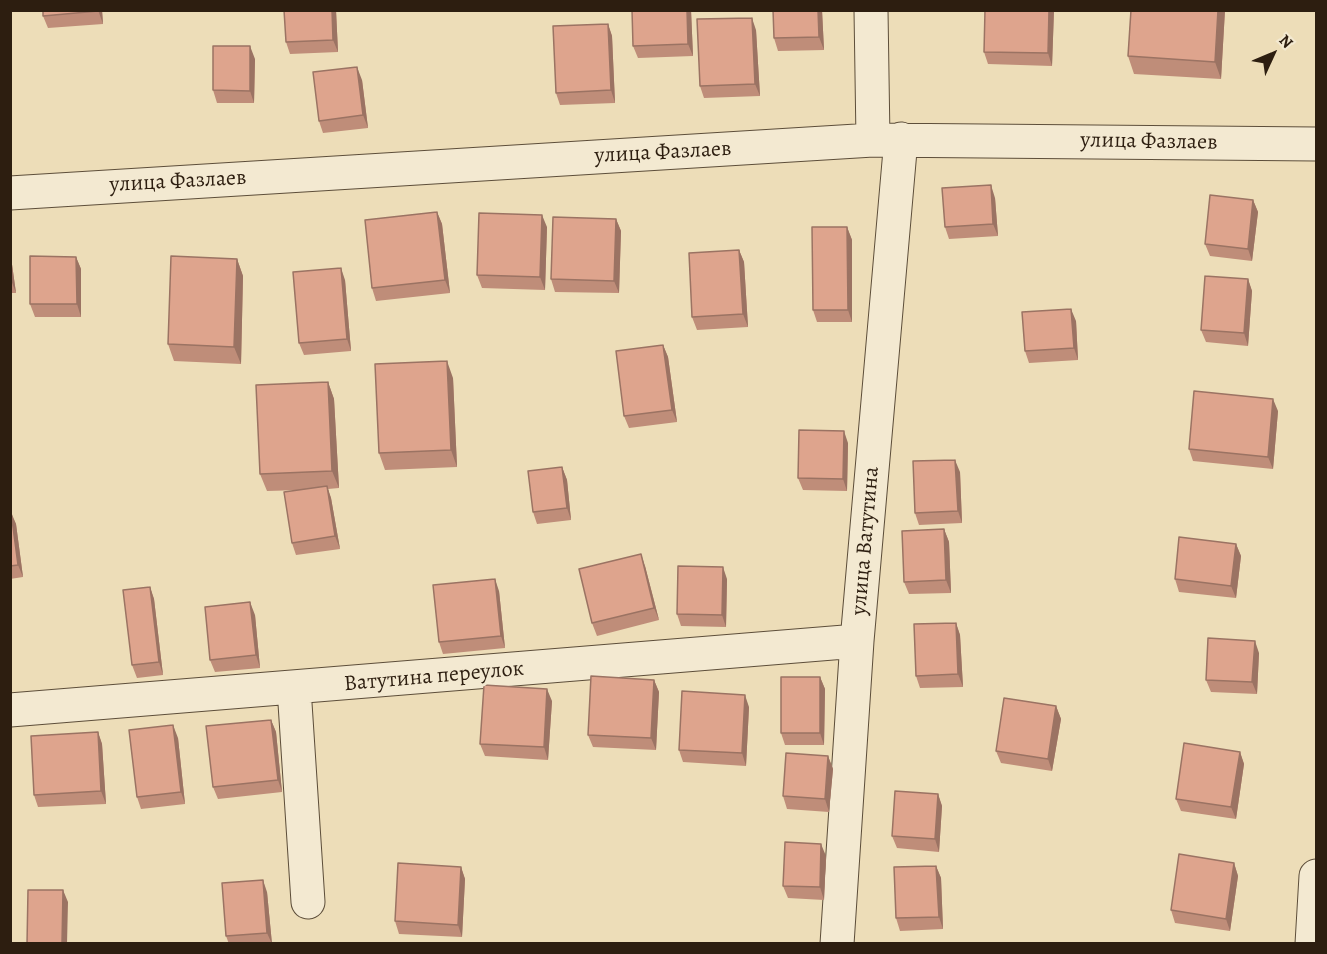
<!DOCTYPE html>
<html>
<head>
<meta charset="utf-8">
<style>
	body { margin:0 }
	#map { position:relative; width:1327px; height:954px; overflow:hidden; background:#edddb8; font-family:Alegreya,serif }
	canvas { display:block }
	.frame { position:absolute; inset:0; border:12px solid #2d1e10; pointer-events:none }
	.north { position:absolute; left:1243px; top:24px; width:60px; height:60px; -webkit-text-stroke:4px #f3e9d1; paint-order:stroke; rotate:46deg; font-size:16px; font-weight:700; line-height:24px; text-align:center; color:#2d1e10 }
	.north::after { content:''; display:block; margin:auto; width:21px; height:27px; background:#2d1e10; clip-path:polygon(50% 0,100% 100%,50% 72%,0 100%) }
</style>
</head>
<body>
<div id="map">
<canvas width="1327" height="954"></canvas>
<div class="frame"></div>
<div class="north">N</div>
</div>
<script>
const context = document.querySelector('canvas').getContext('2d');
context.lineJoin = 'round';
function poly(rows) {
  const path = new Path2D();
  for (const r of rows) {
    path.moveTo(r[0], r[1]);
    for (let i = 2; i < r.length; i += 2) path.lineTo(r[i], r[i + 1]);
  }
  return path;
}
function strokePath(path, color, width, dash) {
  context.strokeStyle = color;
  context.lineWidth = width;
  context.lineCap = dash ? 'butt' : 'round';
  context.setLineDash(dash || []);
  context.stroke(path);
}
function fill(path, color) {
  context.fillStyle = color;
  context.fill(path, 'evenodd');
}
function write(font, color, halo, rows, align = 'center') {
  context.font = font + ' Alegreya,serif';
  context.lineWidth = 6;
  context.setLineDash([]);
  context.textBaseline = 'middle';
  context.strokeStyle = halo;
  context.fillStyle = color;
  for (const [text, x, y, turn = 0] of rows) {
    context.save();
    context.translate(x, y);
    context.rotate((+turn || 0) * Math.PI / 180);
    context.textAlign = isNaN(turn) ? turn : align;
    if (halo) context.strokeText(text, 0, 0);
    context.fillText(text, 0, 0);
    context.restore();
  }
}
const minor = poly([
	[871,10,873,140],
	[10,193,873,140,1316,144],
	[294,688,308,902],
	[10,710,857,641],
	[837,944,857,641,901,139],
	[1312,944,1316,876]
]);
const wall = poly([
	[43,10,102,10,103,24,48,28,43,16],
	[336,10,338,52,290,54,286,42],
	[691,10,693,56,638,58,633,46],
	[773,10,822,10,824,50,778,51,774,38],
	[985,10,1054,10,1052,66,988,64,984,52],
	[1131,10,1225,10,1221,79,1134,74,1128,56],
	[608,24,612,36,615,103,560,105,556,93],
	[756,30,760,96,704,98,700,86],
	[255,59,254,103,217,103,213,90],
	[362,80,368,128,323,133,319,121],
	[995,198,998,236,949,239,945,227],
	[1253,200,1258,212,1252,261,1210,256,1205,244],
	[437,212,442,224,450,293,376,301,372,288],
	[616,219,621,231,619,293,555,292,551,279],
	[547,227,545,290,482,288,477,275],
	[847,227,852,240,852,322,817,322,813,310],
	[10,250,16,293,10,293],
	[739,250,744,262,748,327,697,330,692,317],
	[76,257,81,269,81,317,35,317,30,304],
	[237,259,243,276,241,364,174,361,168,344],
	[1248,279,1252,291,1248,346,1206,342,1201,330],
	[345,280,351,351,304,355,299,343],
	[1076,321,1078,360,1029,363,1025,351],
	[663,345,668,357,677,422,629,428,624,416],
	[453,378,457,467,385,470,379,453],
	[328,382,334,399,339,488,328,489,331,498,340,549,296,555,292,543,300,490,267,491,260,474],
	[1278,411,1273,469,1193,461,1189,449],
	[848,443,847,491,803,490,798,478],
	[562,467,567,480,571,520,537,524,533,512],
	[960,472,962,523,919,525,915,513],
	[10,512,16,524,23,577,10,579],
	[944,529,949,542,951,593,909,594,904,582],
	[1236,544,1241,556,1236,598,1179,592,1175,579],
	[645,566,659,620,597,636,592,623],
	[727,579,726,627,681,626,677,614],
	[150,587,154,599,163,675,137,678,132,665],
	[499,591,505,648,443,654,439,642],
	[255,615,260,668,215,672,210,660],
	[956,623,960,635,963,687,920,688,916,676],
	[1259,653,1257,694,1211,692,1206,680],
	[820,677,825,689,824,745,785,745,781,733],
	[654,680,659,692,656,750,593,747,588,735],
	[552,701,548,760,485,756,480,744],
	[1056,706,1061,719,1052,771,1001,763,996,751],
	[749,707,746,766,683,762,679,750],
	[271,720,276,732,282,792,218,799,213,787],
	[98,732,102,744,106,804,38,807,34,795],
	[178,738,185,804,141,809,137,797],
	[1240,752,1244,764,1236,819,1181,811,1176,799],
	[828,756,833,769,829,812,787,809,783,796],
	[938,794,942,806,939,852,897,848,892,836],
	[826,856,824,900,788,898,783,886],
	[1234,863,1238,876,1230,931,1175,923,1171,910],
	[936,866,941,878,943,929,900,931,896,918],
	[461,867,465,879,462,937,399,934,395,921],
	[267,892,272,944,229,944,226,936]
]);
const shadedWall = poly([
	[98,10,102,10,103,24],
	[332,10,336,10,338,52,333,40],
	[687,10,691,10,693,56,688,44],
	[818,10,822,10,824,50,819,37],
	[1049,10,1054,10,1052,66,1048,53],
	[1218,10,1225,10,1221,79,1215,62],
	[752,18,756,30,760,96,755,84],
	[608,24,612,36,615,103,611,90],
	[250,46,255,59,254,103,250,91],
	[357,67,362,80,368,128,363,115],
	[991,185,995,198,998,236,993,224],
	[1253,200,1258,212,1252,261,1248,249],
	[437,212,442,224,450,293,445,280],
	[542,215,547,227,545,290,540,277],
	[616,219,621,231,619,293,614,281],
	[847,227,852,240,852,322,848,310],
	[10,250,16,293,11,280],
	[739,250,744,262,748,327,743,314],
	[76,257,81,269,81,317,77,304],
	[237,259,243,276,241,364,234,347],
	[341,268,345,280,351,351,347,339],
	[1248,279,1252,291,1248,346,1244,333],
	[1071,309,1076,321,1078,360,1074,348],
	[663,345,668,357,677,422,672,410],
	[447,361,453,378,457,467,451,450],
	[328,382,334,399,339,488,332,471],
	[1273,399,1278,411,1273,469,1268,457],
	[844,431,848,443,847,491,843,479],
	[955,460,960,472,962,523,958,511],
	[562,467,567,480,571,520,567,508],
	[327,486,331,498,340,549,335,536],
	[11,512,16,524,23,577,18,565],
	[944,529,949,542,951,593,946,580],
	[1236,544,1241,556,1236,598,1231,586],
	[641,554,645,566,659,620,654,608],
	[723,567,727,579,726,627,722,615],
	[495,579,499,591,505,648,501,636],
	[150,587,154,599,163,675,159,662],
	[250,602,255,615,260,668,256,655],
	[956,623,960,635,963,687,958,674],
	[1255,641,1259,653,1257,694,1252,682],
	[820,677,825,689,824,745,820,733],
	[654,680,659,692,656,750,651,738],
	[547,689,552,701,548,760,544,747],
	[745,695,749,707,746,766,742,753],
	[1056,706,1061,719,1052,771,1048,759],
	[271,720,276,732,282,792,278,780],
	[173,725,178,738,185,804,181,792],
	[98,732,102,744,106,804,101,791],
	[1240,752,1244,764,1236,819,1231,807],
	[828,756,833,769,829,812,825,799],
	[938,794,942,806,939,852,935,839],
	[821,844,826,856,824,900,820,887],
	[1234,863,1238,876,1230,931,1226,919],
	[936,866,941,878,943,929,939,917],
	[461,867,465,879,462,937,458,925],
	[263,880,267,892,272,944,267,933],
	[63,890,68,902,67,944,62,944]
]);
const building = poly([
	[43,10,98,10,98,11,43,16,43,10],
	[284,10,332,10,333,40,286,42,284,10],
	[632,10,687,10,688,44,633,46,632,10],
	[773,10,818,10,819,37,774,38,773,10],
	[985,10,1049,10,1048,53,984,52,985,10],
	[1131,10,1218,10,1215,62,1128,56,1131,10],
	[752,18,755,84,700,86,697,19,752,18],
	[608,24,611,90,556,93,553,26,608,24],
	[213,46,250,46,250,91,213,90,213,46],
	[357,67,363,115,319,121,313,72,357,67],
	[991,185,993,224,945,227,942,188,991,185],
	[1210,195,1253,200,1248,249,1205,244,1210,195],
	[437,212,445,280,372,288,365,220,437,212],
	[479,213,542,215,540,277,477,275,479,213],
	[553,217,616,219,614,281,551,279,553,217],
	[812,227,847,227,848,310,813,310,812,227],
	[739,250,743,314,692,317,689,253,739,250],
	[30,256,76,257,77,304,30,304,30,256],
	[171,256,237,259,234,347,168,344,171,256],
	[341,268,347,339,299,343,293,272,341,268],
	[1205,276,1248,279,1244,333,1201,330,1205,276],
	[1071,309,1074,348,1025,351,1022,312,1071,309],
	[663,345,672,410,624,416,616,351,663,345],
	[447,361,451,450,379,453,375,364,447,361],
	[328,382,332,471,260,474,256,385,328,382],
	[1194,391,1273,399,1268,457,1189,449,1194,391],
	[799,430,844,431,843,479,798,478,799,430],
	[955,460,958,511,915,513,913,461,955,460],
	[562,467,567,508,533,512,528,471,562,467],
	[327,486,335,536,292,543,284,492,327,486],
	[10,512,11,512,18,565,10,566,10,512],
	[944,529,946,580,904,582,902,531,944,529],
	[1179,537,1236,544,1231,586,1175,579,1179,537],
	[641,554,654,608,592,623,579,569,641,554],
	[678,566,723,567,722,615,677,614,678,566],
	[495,579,501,636,439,642,433,585,495,579],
	[150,587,159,662,132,665,123,590,150,587],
	[250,602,256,655,210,660,205,607,250,602],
	[956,623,958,674,916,676,914,624,956,623],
	[1208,638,1255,641,1252,682,1206,680,1208,638],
	[591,676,654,680,651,738,588,735,591,676],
	[781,677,820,677,820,733,781,733,781,677],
	[484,685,547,689,544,747,480,744,484,685],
	[682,691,745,695,742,753,679,750,682,691],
	[1004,698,1056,706,1048,759,996,751,1004,698],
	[271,720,278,780,213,787,206,726,271,720],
	[173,725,181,792,137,797,129,730,173,725],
	[98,732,101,791,34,795,31,736,98,732],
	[1184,743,1240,752,1231,807,1176,799,1184,743],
	[786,753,828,756,825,799,783,796,786,753],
	[895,791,938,794,935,839,892,836,895,791],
	[785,842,821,844,820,887,783,886,785,842],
	[1179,854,1234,863,1226,919,1171,910,1179,854],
	[398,863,461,867,458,925,395,921,398,863],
	[936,866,939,917,896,918,894,867,936,866],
	[263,880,267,933,226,936,222,883,263,880],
	[28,890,63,890,62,944,27,944,28,890]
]);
const streetNames = [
	["улица Фазлаев",1149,142,1],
	["улица Фазлаев",663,153,-3],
	["улица Фазлаев",178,182,-3],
	["улица Ватутина",866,541,-85],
	["Ватутина переулок",434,677,-5]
];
strokePath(minor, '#5d4e3a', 35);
strokePath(minor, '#f3e9d1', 33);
fill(wall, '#bf8d79');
fill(shadedWall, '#9b7363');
fill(building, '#dea48d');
strokePath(building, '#9b7363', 1.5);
write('22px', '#2d1e10', '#f3e9d1', streetNames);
</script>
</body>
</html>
